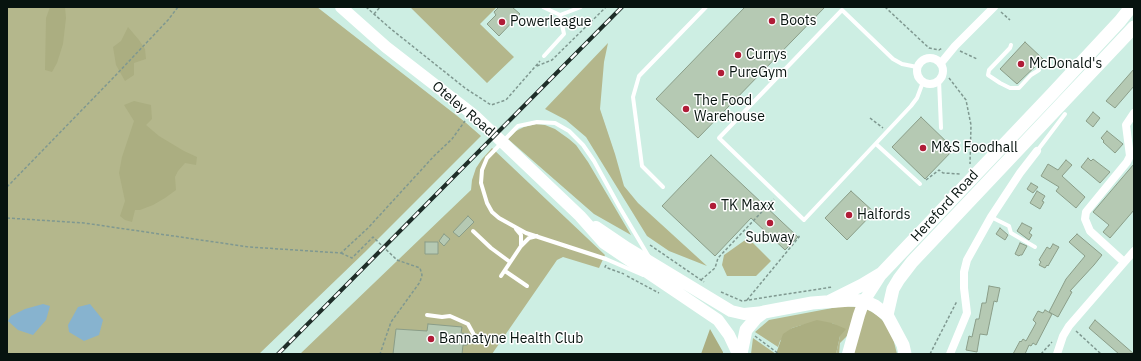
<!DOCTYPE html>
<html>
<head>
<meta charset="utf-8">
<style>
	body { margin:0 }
	#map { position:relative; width:1141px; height:361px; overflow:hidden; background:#cdeee3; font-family:"IBM Plex Sans",sans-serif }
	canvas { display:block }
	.frame { position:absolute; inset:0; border:8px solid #07130f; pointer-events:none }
</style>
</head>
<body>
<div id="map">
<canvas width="1141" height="361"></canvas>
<div class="frame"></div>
</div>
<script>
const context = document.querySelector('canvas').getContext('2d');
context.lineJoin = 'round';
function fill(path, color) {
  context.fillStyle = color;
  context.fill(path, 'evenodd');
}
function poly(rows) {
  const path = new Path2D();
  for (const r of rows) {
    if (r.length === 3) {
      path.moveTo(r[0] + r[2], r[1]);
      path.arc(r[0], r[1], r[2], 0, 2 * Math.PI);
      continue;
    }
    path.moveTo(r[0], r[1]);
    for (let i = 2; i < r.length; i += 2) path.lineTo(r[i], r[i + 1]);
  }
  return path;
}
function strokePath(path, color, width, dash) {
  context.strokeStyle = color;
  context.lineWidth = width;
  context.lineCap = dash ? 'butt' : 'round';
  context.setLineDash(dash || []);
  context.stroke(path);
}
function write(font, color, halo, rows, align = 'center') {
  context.font = font + ' "IBM Plex Sans",sans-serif';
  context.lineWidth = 3;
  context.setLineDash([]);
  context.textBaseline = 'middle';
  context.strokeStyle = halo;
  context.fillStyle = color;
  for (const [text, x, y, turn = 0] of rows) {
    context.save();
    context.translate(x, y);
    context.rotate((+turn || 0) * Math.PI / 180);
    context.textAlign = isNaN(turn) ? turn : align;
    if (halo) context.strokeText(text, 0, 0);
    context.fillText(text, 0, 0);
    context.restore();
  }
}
const green = poly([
	[7,7,317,7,465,122,481,136,365,252,259,354,7,354],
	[410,7,497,7,480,24,514,57,487,83],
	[608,43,604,62,600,109,615,154,624,186,638,203,707,266,669,251,647,236,586,137,566,120,545,109],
	[536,124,545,125,555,129,569,139,576,145,588,162,631,235,594,214,508,139,516,131,524,127],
	[492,148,605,255,599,268,563,257,557,260,492,354,300,354,471,190,472,180,476,168,482,159],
	[748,238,771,261,756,276,727,276,722,265,724,255],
	[843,306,857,307,847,336,840,343,839,354,836,354,840,336,839,327,832,323,802,325,792,328,780,341,778,347,755,332,769,320],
	[867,309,877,315,885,323,893,338,897,354,854,354,857,335],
	[753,338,776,354,751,354]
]);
const forest = poly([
	[50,7,65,7,66,18,63,44,57,63,52,72,45,70,46,18],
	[128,27,139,40,145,49,146,59,134,63,134,75,125,81,116,65,113,47,121,41],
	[134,101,151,105,152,119,146,125,159,136,184,151,197,157,196,165,185,163,178,171,175,177,176,190,165,198,153,205,140,210,135,210,132,222,125,220,120,216,125,201,119,173,122,157,134,121,124,105],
	[817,320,832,323,846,329,840,336,836,354,776,354,783,334,792,328],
	[710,329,723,352,723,354,701,354]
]);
const water = poly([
	[43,304,50,306,46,320,33,335,18,330,8,321,11,316,25,309],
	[90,304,103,320,99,335,84,341,69,332,68,325,78,307]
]);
const building = poly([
	[499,7,512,7,520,14,499,36,487,24,496,15,494,12,499,7],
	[745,7,825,7,698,138,656,99,745,7],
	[1025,42,1043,59,1017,84,1000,69,1025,42],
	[1134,69,1134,86,1115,108,1106,101,1134,69],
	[1093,112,1100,118,1093,127,1086,121,1093,112],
	[921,117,954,149,925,179,892,147,921,117],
	[1107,131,1123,144,1115,153,1103,142,1104,141,1101,138,1107,131],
	[711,155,798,237,785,250,751,218,715,256,662,206,711,155],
	[1088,158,1091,161,1093,159,1110,172,1100,183,1081,167,1088,158],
	[1066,160,1072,165,1062,176,1085,197,1076,208,1056,191,1059,187,1041,176,1048,164,1058,170,1066,160],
	[1134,164,1134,210,1110,238,1103,232,1109,225,1093,212,1134,164],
	[1031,183,1038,187,1033,193,1027,189,1031,183],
	[851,191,874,212,847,240,825,218,851,191],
	[1037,191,1045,196,1042,201,1044,202,1040,209,1030,203,1037,191],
	[468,216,474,222,459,237,453,232,468,216],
	[1022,223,1032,228,1029,233,1032,235,1029,240,1017,231,1022,223],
	[1000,228,1008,235,1005,240,996,234,1000,228],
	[444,234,450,239,444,246,439,241,444,234],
	[1077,234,1102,255,1094,265,1070,291,1072,292,1058,317,1049,312,1066,279,1085,256,1069,242,1077,234],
	[425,242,438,242,438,254,425,254,425,242],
	[1020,243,1027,246,1022,255,1020,255,1019,256,1015,254,1020,243],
	[1053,244,1059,247,1048,266,1047,265,1045,268,1039,265,1041,262,1039,260,1047,247,1050,249,1053,244],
	[989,286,1000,288,997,302,994,301,987,335,980,334,977,352,966,350,969,336,972,337,976,319,979,319,982,303,986,303,989,286],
	[1045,310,1052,314,1036,345,1033,343,1031,346,1029,345,1025,354,1013,354,1020,341,1021,342,1023,339,1026,341,1036,323,1033,320,1038,311,1043,313,1045,310],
	[1095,320,1134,354,1119,354,1089,328,1095,320],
	[428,324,462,327,461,333,468,334,467,345,463,345,462,354,393,354,396,329,427,331,428,324]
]);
const path = poly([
	[366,7,391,29,465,88,491,105,506,100,540,61],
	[885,7,929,48,939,50,942,48],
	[1001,12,1010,20],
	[374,14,380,7],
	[960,51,977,59],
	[537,66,552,60,606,7],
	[949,78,966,100,971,125,970,164],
	[870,118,883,128],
	[926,180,939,170,943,173,961,174],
	[7,187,114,77,168,20,178,7],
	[7,218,84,223,249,247,341,253,368,228,434,156,452,139,465,121],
	[650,245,704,282],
	[341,253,352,258,373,237,397,260,420,268,422,275,420,282,391,322,380,354],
	[606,265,605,267,624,274],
	[627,276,659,293],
	[701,280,715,268,718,258,774,199],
	[721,292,742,301,832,287],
	[747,300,799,237,799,235],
	[1076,331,1101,354],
	[755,336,779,354],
	[930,354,957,301],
	[1041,354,1052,342]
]);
const service = poly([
	[543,7,560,15],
	[1011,45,1010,48,989,70,988,75,1000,83,1010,88,1019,88,1031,75,1039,70],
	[544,56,564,34,560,15,581,7],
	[917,67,902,64,893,59,842,10,719,138,804,220,911,106,917,98,923,82],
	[939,80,941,128],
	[876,144,920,184],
	[1037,151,1065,114],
	[663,187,642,166,633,97,639,76,706,7],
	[991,217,1009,226,1011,233,1035,247],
	[516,229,521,235,521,245],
	[473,231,491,248,510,262],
	[505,271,527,286],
	[643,275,606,259,526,233,499,218,492,212,487,203,481,183,482,170,487,158,518,126,537,122,555,123,569,131,583,145,594,161,620,208,649,257],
	[501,276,521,246,529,238,537,236],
	[427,315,442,317,450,316,468,324,474,335,486,344]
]);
const minor = poly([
	[930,71,13],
	[941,63,955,46,994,7],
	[1124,262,1090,231,1085,219,1086,212,1127,162,1130,156,1126,125,1134,113],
	[950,354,967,313,964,288,964,272,967,260,991,217,1020,173,1037,151],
	[1057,354,1063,336,1069,326,1134,251]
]);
const secondary = poly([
	[341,7,386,47,475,116,580,216,604,243,718,320,729,335,738,354],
	[596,227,627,248,731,311,744,314,764,312],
	[848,354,859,315,864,301,882,273]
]);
const primary = poly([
	[830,301,862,285,882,273,1052,94,1120,21,1131,7],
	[887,315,893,289,899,279,912,262,1134,27],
	[741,354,746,330,756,318,764,312,812,303,851,300,864,301,875,306,887,315,903,345,905,354]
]);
const rail = poly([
	[278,354,622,7]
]);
const markers = [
	[772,21,4,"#b01c37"],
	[502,22,4,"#b01c37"],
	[738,55,4,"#b01c37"],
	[1021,64,4,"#b01c37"],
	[721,73,4,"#b01c37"],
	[686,109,4,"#b01c37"],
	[923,148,4,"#b01c37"],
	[713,206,4,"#b01c37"],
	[849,215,4,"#b01c37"],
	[770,223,4,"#b01c37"],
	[431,339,4,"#b01c37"]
];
const poiNames = [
	["Boots",780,21],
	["Powerleague",510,22],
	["Currys",746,55],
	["McDonald's",1029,64],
	["PureGym",729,73],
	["The Food",694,101],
	["Warehouse",694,117],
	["M&S Foodhall",931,148],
	["TK Maxx",721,206],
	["Halfords",857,215],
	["Subway",770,238,"center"],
	["Bannatyne Health Club",439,339]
];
const streetNames = [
	["Oteley Road",463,109,40],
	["Hereford Road",945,206,-47]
];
fill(green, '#b4b78c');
fill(forest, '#abae81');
fill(water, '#87b3cf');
fill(building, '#b5c9b3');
strokePath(building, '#8a9d88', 1);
strokePath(path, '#7f9890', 1.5, [3, 2]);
strokePath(service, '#fff', 4);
strokePath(minor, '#fff', 8);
strokePath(secondary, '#fff', 12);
strokePath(primary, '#fff', 13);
strokePath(rail, '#1f2e29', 4);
strokePath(rail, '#fff', 2.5, [8]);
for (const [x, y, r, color] of markers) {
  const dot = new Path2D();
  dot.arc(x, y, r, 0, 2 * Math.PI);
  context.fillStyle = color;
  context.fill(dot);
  strokePath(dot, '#fff', 1.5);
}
write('14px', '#07130f', '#fff', poiNames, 'left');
write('14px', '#07130f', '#fff', streetNames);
</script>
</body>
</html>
